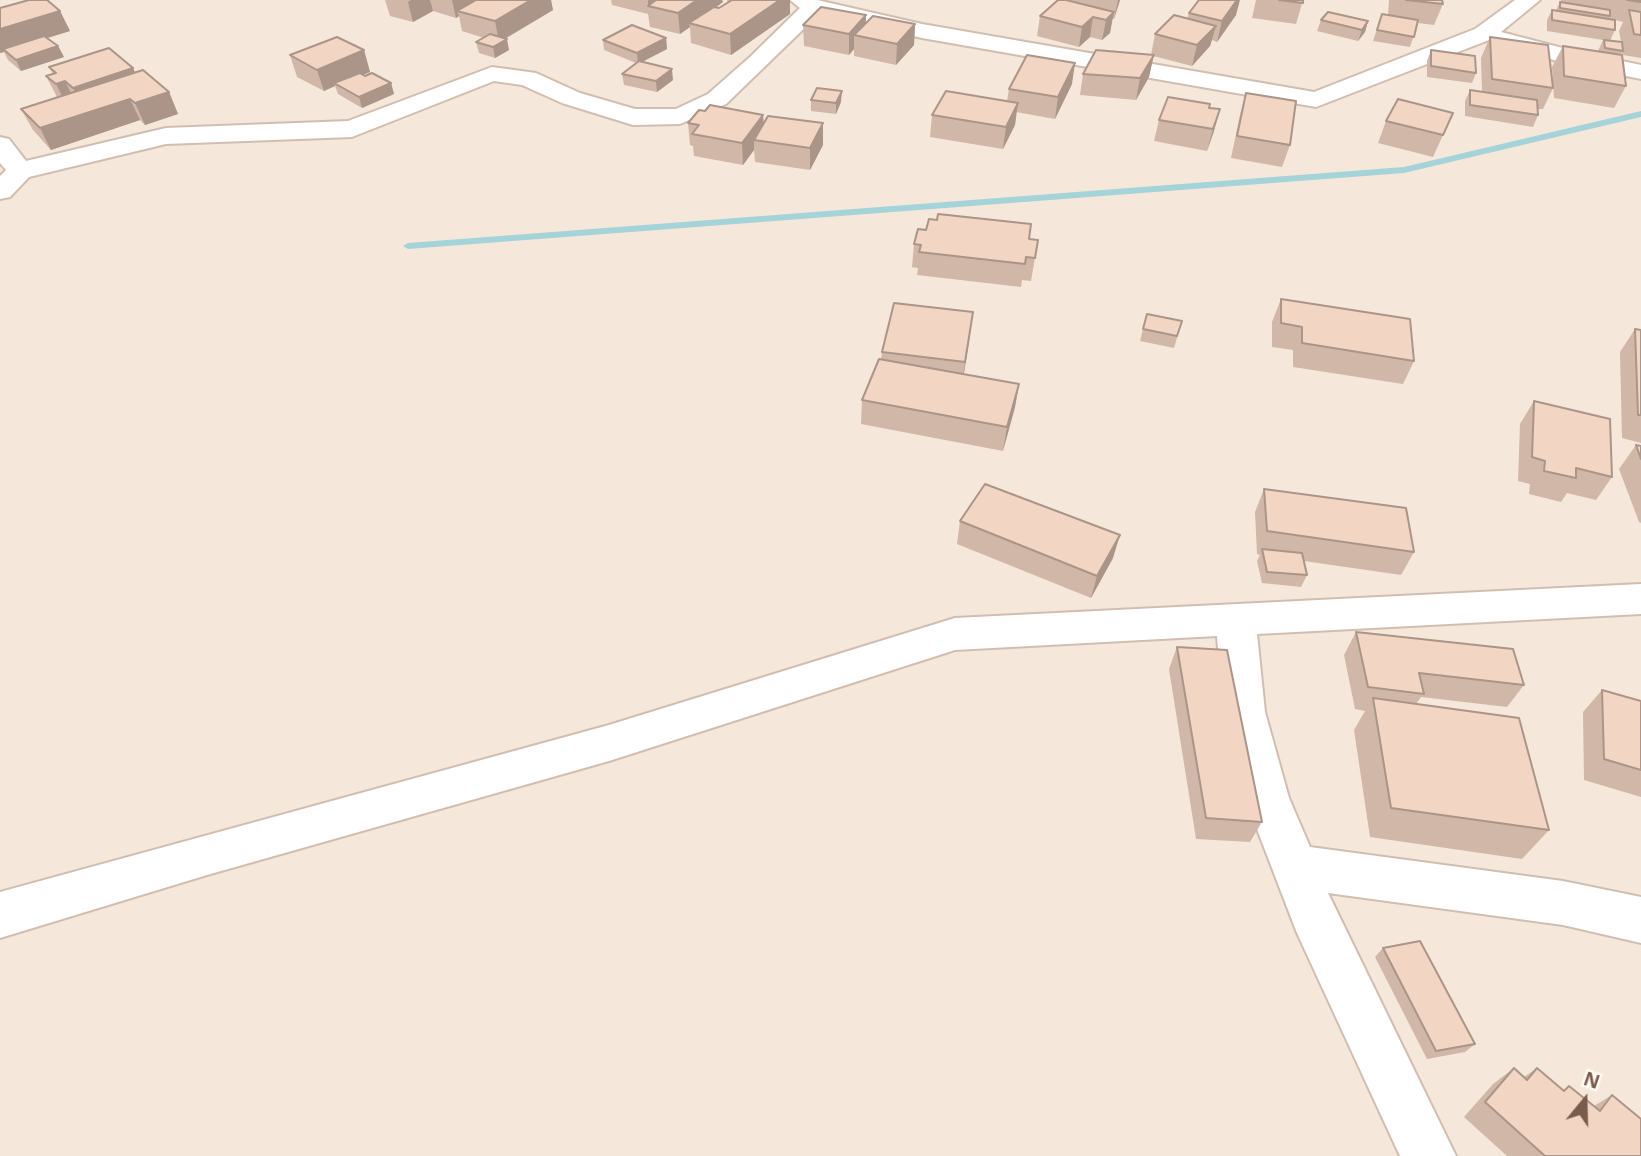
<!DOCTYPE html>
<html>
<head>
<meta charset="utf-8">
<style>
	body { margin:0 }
	#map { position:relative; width:1641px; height:1156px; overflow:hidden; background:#fdf6ec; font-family:"Noto Sans",sans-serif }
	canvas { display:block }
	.north { position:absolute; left:1550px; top:1065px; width:70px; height:70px; -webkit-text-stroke:5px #fffaf3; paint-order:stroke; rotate:19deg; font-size:19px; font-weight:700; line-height:28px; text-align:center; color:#7a5c4d }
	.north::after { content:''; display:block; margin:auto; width:24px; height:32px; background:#7a5c4d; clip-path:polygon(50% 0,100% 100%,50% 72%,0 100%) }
</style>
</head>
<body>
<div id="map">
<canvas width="1641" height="1156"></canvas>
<div class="north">N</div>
</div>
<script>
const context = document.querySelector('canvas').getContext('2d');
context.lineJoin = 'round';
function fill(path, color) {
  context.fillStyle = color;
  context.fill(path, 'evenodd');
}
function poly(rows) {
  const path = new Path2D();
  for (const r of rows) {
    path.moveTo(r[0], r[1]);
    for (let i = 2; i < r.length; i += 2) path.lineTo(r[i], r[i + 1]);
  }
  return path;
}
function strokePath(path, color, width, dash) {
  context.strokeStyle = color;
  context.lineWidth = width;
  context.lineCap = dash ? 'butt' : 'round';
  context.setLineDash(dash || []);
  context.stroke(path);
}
const residential = poly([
	[0,0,1641,0,1641,1156,0,1156]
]);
const stream = poly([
	[1641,111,1641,117,1404,173,408,249,403,246,408,243,1404,167,1641,111]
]);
const street = poly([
	[790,0,817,0,922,24,1314,92,1475,29,1515,0,1540,0,1501,32,1574,51,1641,65,1641,79,1563,63,1489,40,1316,107,922,38,819,14,726,104,680,124,633,125,562,103,522,85,494,81,352,137,166,144,29,177,10,197,0,199,0,176,6,170,0,163,0,137,9,139,26,161,166,128,348,121,492,67,536,73,580,93,635,109,676,109,708,94,750,57,800,8,790,0],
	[1641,584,1641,614,1257,634,1265,712,1289,798,1310,847,1563,881,1641,897,1641,943,1563,925,1328,893,1456,1156,1400,1156,1297,933,1245,798,1223,712,1217,636,955,650,609,761,207,875,0,938,0,892,609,725,955,618,1641,584]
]);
const wall = poly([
	[385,0,551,0,553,10,505,39,509,50,495,58,479,53,476,42,484,38,462,31,459,16,456,18,433,11,413,22,390,16],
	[611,0,722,0,723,2,716,7,719,8,728,3,727,0,790,0,790,14,731,55,691,43,690,27,680,34,650,27,648,14,612,5],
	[1068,0,1120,0,1114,19,1112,19,1110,33,1102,40,1090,37,1079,47,1037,36,1040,16],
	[1256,0,1303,0,1296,24,1252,18],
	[1389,0,1442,0,1443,4,1434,25,1418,23,1410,47,1373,41,1382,14,1388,15],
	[1561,0,1641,0,1641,58,1623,55,1622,52,1621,55,1626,86,1614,108,1554,98,1552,67,1563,46,1598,51,1603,40,1547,31,1547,20,1552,10,1556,10],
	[1615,20,1623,22,1619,31,1621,42,1610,41,1615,30],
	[0,8,60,11,70,31,47,38,58,46,64,57,21,71,8,60,4,52,0,53],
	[1189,13,1236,15,1217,42,1212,40,1210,46,1192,66,1153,56,1149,77,1136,100,1080,95,1083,74,1151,55,1155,34,1187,19],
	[866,15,866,24,915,24,914,45,896,65,854,56,854,49,849,55,804,46,803,25],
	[1321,20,1368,21,1365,32,1358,41,1317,31],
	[1490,37,1553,88,1543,109,1538,109,1538,115,1533,127,1465,116,1465,101,1470,90,1482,92,1481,58],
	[666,38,667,49,642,62,673,80,657,92,624,85,622,74,636,63,604,50,603,40],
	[364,50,370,72,363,75,391,83,394,94,362,108,338,94,335,86,324,91,297,77,290,55],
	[1431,50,1476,73,1472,83,1427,77,1427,61],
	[49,67,133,68,135,72,169,92,178,114,145,125,140,120,51,150,33,130,21,109,57,97,46,76,53,74],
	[1072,84,1055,119,1016,112,1015,125,1003,149,930,137,932,115,1007,101,1009,89],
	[1246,93,1290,145,1282,167,1231,158,1240,115],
	[811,100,841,102,836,114,811,111],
	[1209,108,1214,131,1207,151,1154,141,1159,120],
	[705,111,763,115,764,123,823,145,810,170,755,162,754,150,743,165,694,156,693,146,690,145,688,123],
	[1453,113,1433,157,1378,143,1386,121],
	[1029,239,1038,240,1031,281,1022,280,1021,287,917,275,918,268,912,267,914,244],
	[1281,299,1414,361,1403,384,1293,367,1293,350,1272,347,1272,322],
	[973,312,964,374,1019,384,1015,407,1003,451,861,424,862,400,881,359,882,352],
	[1182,321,1174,348,1140,341,1143,329],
	[1635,329,1641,330,1641,443,1622,438,1620,352],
	[1534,401,1612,477,1596,500,1567,493,1561,502,1529,494,1530,484,1518,481,1520,424],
	[1636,445,1641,446,1641,523,1639,522,1619,469],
	[1264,489,1414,552,1401,575,1304,561,1307,575,1301,587,1262,583,1257,561,1260,555,1257,554,1255,512],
	[960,521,1113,558,1091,598,957,544],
	[1356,632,1524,685,1507,707,1421,697,1416,704,1549,830,1522,859,1370,837,1354,730,1365,711,1355,709,1344,655],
	[1177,647,1262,822,1250,842,1196,839,1169,669],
	[1602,690,1641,701,1641,797,1584,780,1583,712],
	[1383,948,1475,1044,1465,1052,1427,1059,1375,957],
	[1514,1068,1524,1077,1537,1068,1563,1090,1569,1086,1594,1106,1612,1095,1641,1156,1507,1156,1464,1117,1493,1084]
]);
const shadedWall = poly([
	[411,0,430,0,433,11,413,22,408,2],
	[452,0,488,0,457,11,459,16,456,18],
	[531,0,551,0,553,10,499,42,495,21],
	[648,0,670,0,648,6],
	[697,0,722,0,723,2,694,24,689,23,690,27,680,34,678,13],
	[780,0,790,0,790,14,731,55,730,34],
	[1118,0,1120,0,1114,19],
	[1237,0,1240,0,1236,15,1217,42,1222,21],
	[60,11,70,31,5,51,3,49,4,52,0,53,0,29],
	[1114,12,1110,33,1102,40,1106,20],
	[866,15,865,36,854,35,854,49,849,55,849,34],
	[1093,17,1090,37,1079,47,1082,27],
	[1368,21,1365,32,1358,41,1362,30],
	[915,24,914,45,896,65,897,44],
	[1216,26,1210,46,1192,66,1197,45],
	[666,38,667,49,638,64,637,53],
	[507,39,509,50,495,58,493,47],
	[58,46,64,57,21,71,16,60],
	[364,50,370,72,338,85,334,83,335,86,324,91,317,70],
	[1154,55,1149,77,1136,100,1140,78],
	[1075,63,1072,84,1055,119,1058,97],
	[133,68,142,90,83,109,73,88],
	[672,69,673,80,657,92,656,81],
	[65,81,76,103,67,106,56,84],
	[391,83,394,94,362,108,359,97],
	[842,91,841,102,836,114,836,103],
	[169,92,178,114,145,125,135,103],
	[130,99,140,120,51,150,40,128],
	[1018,103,1015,125,1003,149,1006,127],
	[1220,109,1214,131,1207,151,1213,129],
	[763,115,764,137,754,140,754,150,743,165,742,143],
	[823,123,823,145,810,170,810,148],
	[973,312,970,335,962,385,965,362],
	[1019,384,1015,407,1003,451,1007,427],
	[1120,535,1113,558,1091,598,1097,576]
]);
const building = poly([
	[29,0,47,0,60,11,0,29,0,8,29,0],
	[476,0,531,0,495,21,457,11,476,0],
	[656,0,697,0,678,13,648,6,656,0],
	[732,0,780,0,730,34,689,23,714,7,719,8,732,0],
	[1058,0,1066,0,1114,12,1106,20,1093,17,1082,27,1040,16,1058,0],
	[1199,0,1237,0,1222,21,1189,13,1199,0],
	[1279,0,1303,0,1303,3,1279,0],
	[1406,0,1442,0,1443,4,1406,0],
	[1627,0,1641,0,1641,2,1627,0],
	[1560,2,1610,10,1610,16,1560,8,1560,2],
	[821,7,866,15,849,34,803,25,821,7],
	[1552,10,1615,20,1615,30,1552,20,1552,10],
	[1629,10,1641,12,1641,35,1634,34,1629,10],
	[1328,12,1368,21,1362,30,1321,20,1328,12],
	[1382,14,1418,20,1414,37,1377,30,1382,14],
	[1174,15,1216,26,1197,45,1155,34,1174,15],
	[873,16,915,24,897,44,854,35,873,16],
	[632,25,666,38,637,53,603,40,632,25],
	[490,34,507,39,493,47,476,42,490,34],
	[44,36,58,46,16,60,3,49,44,36],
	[337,37,364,50,317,70,290,55,337,37],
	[1490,37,1548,45,1553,88,1492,79,1490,37],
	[1604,40,1622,42,1623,51,1605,48,1604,40],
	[1563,46,1622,55,1626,86,1564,76,1563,46],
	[109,48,133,68,73,88,65,81,56,84,46,76,56,73,49,67,109,48],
	[1096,50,1154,55,1140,78,1083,74,1096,50],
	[1431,50,1475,56,1476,73,1431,66,1431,50],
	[1027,55,1075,63,1058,97,1009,89,1027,55],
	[639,61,672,69,656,81,622,74,639,61],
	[143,70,169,92,135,103,130,99,40,128,21,109,143,70],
	[360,73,365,76,372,73,391,83,359,97,334,83,360,73],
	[817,88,842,91,836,103,811,100,817,88],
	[1470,90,1537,100,1538,115,1470,105,1470,90],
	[946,91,1018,103,1006,127,932,115,946,91],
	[1246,93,1296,101,1290,145,1237,136,1246,93],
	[1168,97,1210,104,1209,108,1220,109,1213,129,1159,120,1168,97],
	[1398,99,1453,113,1443,135,1386,121,1398,99],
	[710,105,763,115,742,143,692,134,699,125,688,123,699,110,705,111,710,105],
	[768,116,823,123,810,148,754,140,768,116],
	[938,214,1031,224,1029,239,1038,240,1035,258,1026,257,1025,264,919,252,921,245,914,244,918,229,926,230,929,219,937,220,938,214],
	[1281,299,1410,319,1414,361,1302,343,1302,327,1281,323,1281,299],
	[894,303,973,312,965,362,882,352,894,303],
	[1147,314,1182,321,1177,336,1143,329,1147,314],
	[1635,329,1641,330,1641,415,1638,415,1635,329],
	[879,359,1019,384,1007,427,862,400,879,359],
	[1534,401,1610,419,1612,477,1576,468,1576,478,1544,471,1545,461,1532,457,1534,401],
	[1636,445,1641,446,1641,459,1636,445],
	[985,484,1120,535,1097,576,960,521,985,484],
	[1264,489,1406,508,1414,552,1267,531,1264,489],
	[1262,549,1302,553,1307,575,1267,572,1262,549],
	[1356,632,1513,649,1524,685,1419,673,1424,694,1368,687,1356,632],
	[1177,647,1227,650,1262,822,1206,818,1177,647],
	[1602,690,1641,701,1641,770,1604,759,1602,690],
	[1373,698,1519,718,1549,830,1391,808,1373,698],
	[1420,941,1475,1044,1436,1051,1383,948,1420,941],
	[1514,1068,1527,1080,1537,1068,1564,1091,1569,1086,1600,1111,1612,1095,1641,1119,1641,1156,1545,1156,1485,1102,1514,1068]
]);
fill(residential, '#f5e8da');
fill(stream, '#a5d3da');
strokePath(street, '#d1beb0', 4);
fill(street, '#fff');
fill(wall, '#d1b7a8');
fill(shadedWall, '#aa9588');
fill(building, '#f3d5c3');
strokePath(building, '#aa9588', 2);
</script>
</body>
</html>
